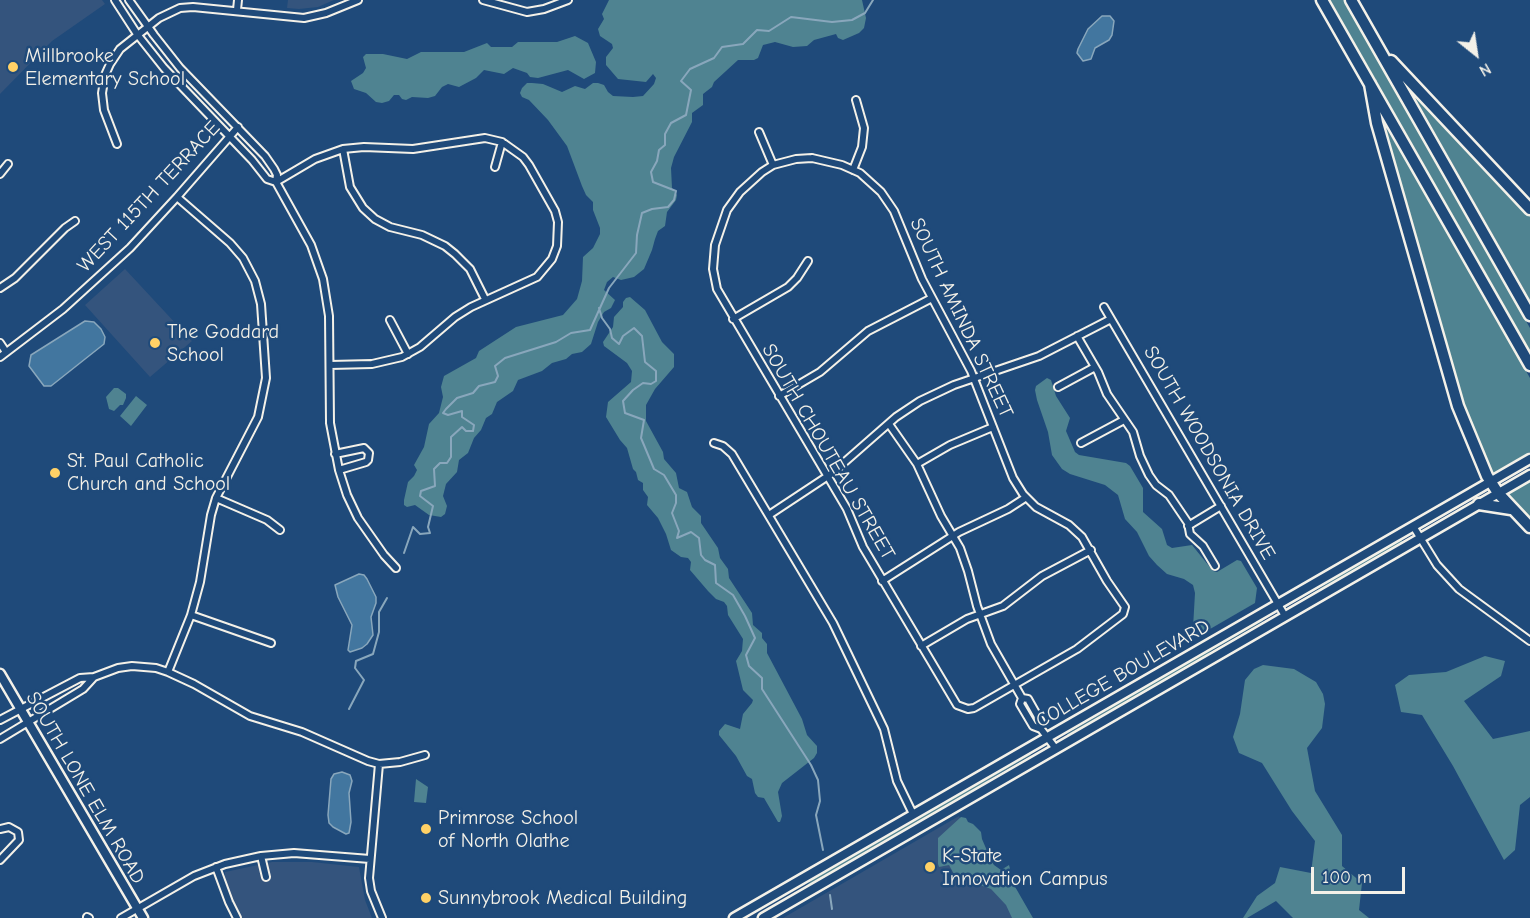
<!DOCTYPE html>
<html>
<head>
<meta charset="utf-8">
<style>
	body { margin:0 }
	#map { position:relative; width:1530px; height:918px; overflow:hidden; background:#1f4a7a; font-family:"Comic Neue",sans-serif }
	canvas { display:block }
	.north { position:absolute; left:1446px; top:24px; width:60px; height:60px; -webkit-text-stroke:4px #1f4a7a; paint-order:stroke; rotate:150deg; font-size:16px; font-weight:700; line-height:24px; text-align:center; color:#f4f1e8 }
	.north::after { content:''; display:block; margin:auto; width:21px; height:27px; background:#f4f1e8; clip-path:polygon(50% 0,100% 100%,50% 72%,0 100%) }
	.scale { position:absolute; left:1311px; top:867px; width:94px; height:27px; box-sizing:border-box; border:3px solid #f4f1e8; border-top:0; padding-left:8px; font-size:18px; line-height:21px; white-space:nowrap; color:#f4f1e8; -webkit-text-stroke:4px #1f4a7a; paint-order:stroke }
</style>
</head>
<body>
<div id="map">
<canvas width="1530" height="918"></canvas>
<div class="north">N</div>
<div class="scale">100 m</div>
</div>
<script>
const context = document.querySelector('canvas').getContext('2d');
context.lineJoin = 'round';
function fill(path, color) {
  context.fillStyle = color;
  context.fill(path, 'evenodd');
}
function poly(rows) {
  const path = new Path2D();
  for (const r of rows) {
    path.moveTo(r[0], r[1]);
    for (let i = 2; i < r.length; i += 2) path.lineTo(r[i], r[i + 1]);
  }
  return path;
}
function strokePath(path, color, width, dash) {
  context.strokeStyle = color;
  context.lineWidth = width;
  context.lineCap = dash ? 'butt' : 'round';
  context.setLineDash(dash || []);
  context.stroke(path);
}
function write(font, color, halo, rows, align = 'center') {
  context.font = font + ' "Comic Neue",sans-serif';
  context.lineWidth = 5;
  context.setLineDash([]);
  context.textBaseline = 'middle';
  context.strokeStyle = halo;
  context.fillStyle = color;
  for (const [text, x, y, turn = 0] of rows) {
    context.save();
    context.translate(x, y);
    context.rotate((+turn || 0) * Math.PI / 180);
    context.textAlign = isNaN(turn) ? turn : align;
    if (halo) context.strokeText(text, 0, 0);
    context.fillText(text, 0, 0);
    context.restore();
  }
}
const built = poly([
	[0,0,102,0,105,4,52,41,0,94],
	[288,0,334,0,318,7,299,9,287,8],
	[125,269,192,341,150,377,85,305],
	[959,816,1018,918,783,918],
	[272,862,312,862,359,867,365,900,372,918,242,918,232,899,225,877,225,872]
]);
const green = poly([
	[609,0,862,0,866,18,864,28,859,33,843,40,838,38,836,34,814,40,807,46,793,47,775,42,763,45,758,58,754,60,738,60,714,82,712,87,703,94,703,105,692,113,692,122,674,157,671,168,672,188,677,195,676,200,667,212,665,226,658,231,655,239,652,250,644,269,634,277,621,280,613,277,607,282,604,290,615,300,611,308,604,312,598,322,591,344,582,352,572,354,566,359,552,363,542,371,518,380,513,391,497,402,492,414,486,418,481,430,474,438,468,453,459,460,457,472,446,484,443,496,447,506,445,514,441,517,429,515,415,505,407,507,404,505,404,500,408,482,414,476,417,470,414,465,424,447,429,424,439,413,443,397,441,387,444,376,476,358,479,351,516,327,563,315,577,299,582,281,583,257,593,248,600,234,600,228,593,210,593,202,586,195,582,186,567,146,548,120,529,100,522,97,520,93,522,88,527,83,532,83,543,84,562,92,575,86,585,89,593,83,598,83,604,85,608,92,613,96,633,97,643,96,654,84,656,78,653,74,646,82,618,79,606,65,606,57,613,48,612,44,600,36,598,29,604,19,602,14],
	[1330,0,1344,0,1369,44,1530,328,1530,351],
	[575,36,588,43,596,62,595,73,584,79,568,70,538,78,530,77,527,73,513,68,504,74,484,70,476,78,459,87,448,84,442,87,435,96,428,98,412,97,406,100,402,99,399,95,394,95,389,101,382,103,376,102,366,93,354,89,351,81,363,73,366,68,363,57,366,54,383,54,407,59,421,52,464,52,487,43,491,47,512,47,518,42,557,42],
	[1411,88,1530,214,1530,300,1410,89],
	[1382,121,1420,184,1530,378,1530,452,1493,473,1469,418,1448,364],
	[630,297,645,310,662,342,674,354,674,367,655,389,646,405,646,421,663,452,664,459,676,473,679,488,687,492,692,507,701,516,701,523,718,548,720,558,728,569,729,578,752,613,753,625,762,633,762,638,767,644,767,653,802,719,807,735,817,746,817,753,814,758,782,783,778,792,782,816,780,822,778,822,764,798,758,797,755,793,752,779,747,776,736,756,719,735,719,731,725,724,740,729,743,714,752,703,753,700,743,690,736,661,742,651,743,639,728,615,727,606,724,602,716,599,708,591,690,570,691,562,688,558,681,557,671,550,666,534,658,518,647,505,648,497,643,490,643,483,638,480,636,472,633,469,627,448,620,440,606,417,608,402,631,382,632,371,627,363,604,346,603,342,613,327,614,317,623,307,623,302,626,298],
	[1047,378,1051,380,1056,396,1070,418,1066,431,1075,452,1079,455,1126,463,1130,466,1143,488,1143,512,1162,529,1167,545,1172,548,1192,545,1213,571,1217,572,1237,560,1241,561,1257,588,1255,603,1198,636,1193,628,1195,593,1193,585,1184,579,1167,574,1157,565,1149,556,1137,532,1125,519,1118,495,1105,485,1070,474,1062,469,1052,455,1048,432,1037,400,1035,390,1036,386],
	[114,388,118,388,126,394,126,398,123,405,120,405,114,411,109,409,106,397],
	[136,396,147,405,131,426,120,416],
	[1530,480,1530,522,1507,495],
	[1397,539,1402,540,1402,544,1304,602,1300,601],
	[1262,617,1263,621,1211,651,1196,664,1069,737,1067,736,1067,734,1106,711,1117,702],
	[1485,656,1505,661,1501,676,1464,701,1493,739,1530,731,1530,797,1520,805,1515,850,1504,860,1453,766,1422,715,1401,712,1395,685,1409,675,1446,672],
	[1263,665,1294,669,1316,682,1323,694,1325,704,1322,728,1307,748,1315,791,1342,835,1342,866,1362,883,1359,910,1369,918,1293,918,1276,901,1247,918,1243,918,1257,896,1275,883,1280,867,1311,873,1315,841,1292,811,1262,763,1239,753,1233,737,1240,714,1245,680,1254,669],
	[1029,751,1031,755,990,779,977,790,805,890,804,888,818,874],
	[416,779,428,787,426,803,414,802],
	[961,817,966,818,968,822,973,824,981,832,982,839,988,853,995,856,992,862,994,865,1001,870,1009,865,1010,869,1005,872,1005,874,1010,878,1033,918,1012,918,1006,905,991,889,955,876,949,865,939,867,938,864,938,838]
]);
const water = poly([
	[1102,16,1110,16,1114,21,1112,35,1109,40,1095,48,1091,59,1083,61,1077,53,1078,49,1088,29,1102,16],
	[85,321,94,322,101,329,105,337,104,344,51,386,44,386,29,366,31,355,85,321],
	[359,574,364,575,367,579,376,597,376,603,371,617,373,635,367,644,362,648,350,652,348,650,352,625,338,597,335,585,359,574],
	[342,772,350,775,352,781,349,793,351,822,349,833,346,834,333,827,329,823,328,815,331,779,334,774,342,772]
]);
const stream = poly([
	[599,308,602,318,610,329,612,338,619,344,623,336,634,328,642,336,645,362,656,371,656,381,651,384,643,383,633,390,623,401,625,413,644,420,641,438,654,469,664,475,676,495,676,503,672,513,679,531,677,538,691,532,699,538,701,555,705,560,715,565,716,583,733,595,745,616,755,638,746,655,749,666,762,678,762,689,811,765,818,780,820,801,816,815,823,850],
	[404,553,413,527,420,534,430,533,428,527,433,506,420,496,421,491,435,486,434,469,440,463,447,463,451,457,451,437,462,427,466,431,473,431,474,425,462,417,462,411,448,415,443,413,446,409,457,398,473,393,479,386,495,382,498,376,495,366,505,358,556,342,571,333,590,330,609,288,636,253,637,235,642,213,652,209,668,207,674,200,676,191,653,182,651,172,657,161,659,150,665,145,665,134,671,123,686,115,691,90,681,81,690,69,714,58,722,47,743,44,757,30,769,31,791,17,832,22,852,20,865,13,873,0],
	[349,709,364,680,355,668,356,661,373,654,379,632,379,612,387,598],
	[830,895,832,909]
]);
const street = poly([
	[115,0,137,34,164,68,252,160,267,179,276,182],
	[129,0,154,35,180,68,265,156,274,169,277,175,276,182,311,245,323,279,329,316,330,423,339,470,347,495,358,518,384,555,396,568],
	[483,0,527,12,544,9,568,0],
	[237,10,238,0],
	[759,132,773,165],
	[117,144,104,110,102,93,105,75,110,64,120,49,159,18,180,8,193,7,304,18,326,13,358,0],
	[343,149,350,187,363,208,375,219,390,227,422,235,445,246,455,254,470,269,485,299],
	[812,158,842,165,860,173,881,192,894,211,922,279,971,371,1013,478,1023,494,1036,507,1069,525,1082,537,1107,581,1125,607,1123,614,1077,649,974,708,968,709,957,705,863,547,847,509,717,289,713,269,715,245,727,210,740,192,762,172,773,165,796,159,812,158],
	[495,167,502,142],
	[853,170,862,147,864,128,856,100],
	[0,174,8,164],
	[276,182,315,159,343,149,364,147,413,149,485,138,502,142,523,157,529,165,555,211,558,222,557,246,552,259,537,277,471,307,455,317,420,347,402,357,372,364,330,365],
	[0,288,15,278,65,228,75,221],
	[1104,307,1285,616],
	[733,319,788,287,797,278,808,261],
	[390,320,408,354],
	[1077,336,1098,372,1107,394,1133,432,1140,456,1149,475,1156,485,1169,495,1188,523,1190,534,1203,546,1215,566],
	[0,343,6,352],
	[0,357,63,309,130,248,177,197,238,127],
	[1058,387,1095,367],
	[779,396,820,372,868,331,932,298],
	[889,424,917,464,941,516,960,548,968,571,977,606,991,644,1022,698,1020,704,1033,726,1041,729,1056,749],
	[714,443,723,446,732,454,833,623,884,729,897,781,913,814],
	[1081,443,1124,420],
	[335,454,364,448,369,453,368,460,366,462,339,470],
	[917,464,950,445,993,427],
	[216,498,267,520,280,530],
	[769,515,831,474,896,417,920,401,954,385,1039,356,1111,319],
	[1188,526,1221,506],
	[1413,526,1437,565,1459,589,1530,641],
	[882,581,959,532,1008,509,1025,498],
	[191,615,271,643],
	[921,646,967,619,1003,606,1042,576,1091,550],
	[168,672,191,615,200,582,211,515,216,498,258,417,266,378,261,304,255,281,243,258,230,243,177,197],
	[94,677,118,668,132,666,156,668,168,672,194,684,250,716,302,732,368,761,379,764,400,762,425,755],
	[1022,698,1028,699,1041,722,1041,729],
	[0,720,80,678,94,677,83,689,0,739],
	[379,764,369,878,371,891,382,918],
	[0,829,9,827,18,832,19,840,0,860],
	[261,856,266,877],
	[216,867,229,902,237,918],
	[87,917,89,918],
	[121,918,194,876,225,864,261,856,294,853,370,859]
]);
const secondary = poly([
	[0,674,143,918],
	[734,918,1530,459],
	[763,918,1530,475]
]);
const highway = poly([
	[1322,0,1530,365],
	[1351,0,1530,315],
	[1391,61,1530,209],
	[1370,84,1377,123,1458,406,1487,476,1498,493,1530,527],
	[1479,504,1511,509]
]);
const markers = [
	[13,67,6,"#ffd166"],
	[155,343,6,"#ffd166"],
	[55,473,6,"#ffd166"],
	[426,829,6,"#ffd166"],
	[930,867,6,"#ffd166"],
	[426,898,6,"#ffd166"]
];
const poiNames = [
	["Millbrooke",25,56],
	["Elementary School",25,79],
	["The Goddard",167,332],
	["School",167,355],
	["St. Paul Catholic",67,461],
	["Church and School",67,484],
	["Primrose School",438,818],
	["of North Olathe",438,841],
	["K-State",942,856],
	["Innovation Campus",942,879],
	["Sunnybrook Medical Building",438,898]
];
const streetNames = [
	["WEST 115TH TERRACE",149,197,-47],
	["SOUTH AMINDA STREET",961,318,65],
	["SOUTH CHOUTEAU STREET",828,452,60],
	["SOUTH WOODSONIA DRIVE",1209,453,60],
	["COLLEGE BOULEVARD",1123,674,-30],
	["SOUTH LONE ELM ROAD",85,788,60]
];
fill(built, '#34547d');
fill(green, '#4f8391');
fill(water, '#42769f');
strokePath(water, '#89a7bc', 1.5);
strokePath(stream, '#89a7bc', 2);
strokePath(street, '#f4f1e8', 10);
strokePath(secondary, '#f4f1e8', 13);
strokePath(highway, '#f4f1e8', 15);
strokePath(street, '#1f4a7a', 6);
strokePath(secondary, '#1f4a7a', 8);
strokePath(highway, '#1f4a7a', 10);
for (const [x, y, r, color] of markers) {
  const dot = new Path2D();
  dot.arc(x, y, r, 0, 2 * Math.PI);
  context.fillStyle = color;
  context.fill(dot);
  strokePath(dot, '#1f4a7a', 2);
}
write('20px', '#f4f1e8', '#1f4a7a', poiNames, 'left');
write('20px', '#f4f1e8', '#1f4a7a', streetNames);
</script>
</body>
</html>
